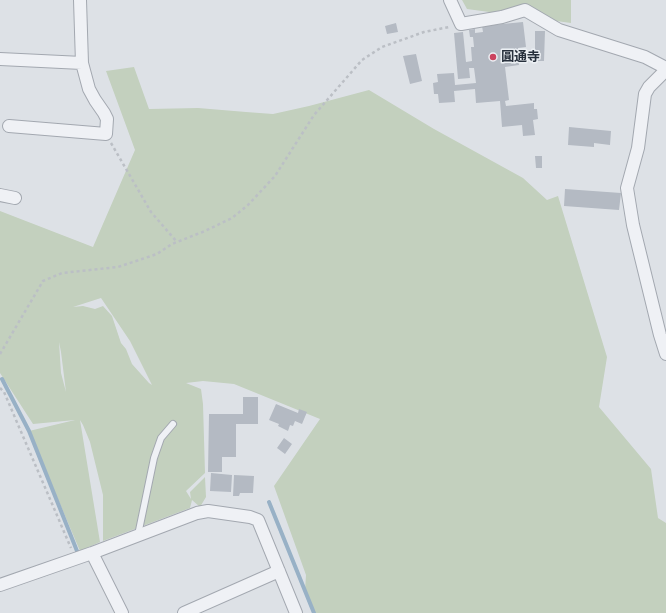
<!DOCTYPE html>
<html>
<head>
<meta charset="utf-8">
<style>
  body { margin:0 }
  canvas { display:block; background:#dde1e6 }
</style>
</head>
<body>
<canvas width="666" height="613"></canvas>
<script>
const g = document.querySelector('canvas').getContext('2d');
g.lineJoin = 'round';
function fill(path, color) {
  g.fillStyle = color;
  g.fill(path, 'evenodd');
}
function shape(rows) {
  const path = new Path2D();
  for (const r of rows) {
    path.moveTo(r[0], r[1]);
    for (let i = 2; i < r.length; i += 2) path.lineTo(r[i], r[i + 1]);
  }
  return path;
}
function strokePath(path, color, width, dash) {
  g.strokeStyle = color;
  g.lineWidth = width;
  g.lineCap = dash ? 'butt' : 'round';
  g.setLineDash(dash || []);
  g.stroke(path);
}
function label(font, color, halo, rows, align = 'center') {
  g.font = font + ' Karla,"Noto Sans JP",sans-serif';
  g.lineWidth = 3;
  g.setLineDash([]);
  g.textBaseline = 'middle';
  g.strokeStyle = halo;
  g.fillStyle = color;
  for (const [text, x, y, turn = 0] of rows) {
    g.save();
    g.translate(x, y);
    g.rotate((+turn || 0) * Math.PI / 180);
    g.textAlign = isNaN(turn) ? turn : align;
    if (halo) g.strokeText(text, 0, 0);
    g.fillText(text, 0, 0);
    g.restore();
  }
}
fill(shape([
  [462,0,571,0,571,23,467,9],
  [134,67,149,109,198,108,246,112,273,114,309,106,369,90,434,129,523,178,547,200,558,196,607,357,599,407,651,469,658,518,666,523,666,613,314,613,305,591,306,575,274,486,320,419,234,384,203,381,186,383,201,389,203,404,205,473,186,491,191,499,190,492,205,477,206,497,200,507,192,500,190,508,103,541,103,495,90,442,83,425,80,420,100,542,80,551,29,431,75,420,33,424,0,373,0,211,93,247,135,150,106,71],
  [101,298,130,341,152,385,149,383,132,364,126,349,121,343,112,316,103,306,95,309,83,306,73,307],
  [59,342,61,352,66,392,61,373]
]), '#c3d0be');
strokePath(shape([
  [2,379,29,431,79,556],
  [269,502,314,613]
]), '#98b1c6', 4);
fill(shape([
  [523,22,526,47,518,48,519,65,505,67,509,100,505,101,506,106,534,103,534,109,537,109,538,119,533,120,535,135,523,136,522,125,502,127,500,101,476,103,475,89,454,91,455,102,439,103,438,94,434,94,433,83,438,82,437,74,454,73,455,85,476,83,474,68,469,68,470,78,458,79,454,33,463,32,466,62,472,61,471,47,474,47,473,37,470,37,469,30,475,29,475,33,483,32,482,26],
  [396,23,398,32,387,34,385,26],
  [535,31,545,31,544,61,535,61],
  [416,54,422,81,410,84,403,56],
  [569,127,611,131,610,145,594,143,594,147,568,145],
  [535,156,542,156,542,168,536,168],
  [565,189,621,193,619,210,564,206],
  [243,397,258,397,258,424,236,424,236,457,222,457,222,472,208,472,209,414,243,414],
  [276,404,298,413,299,409,307,412,302,424,295,421,293,426,290,425,288,431,278,426,279,424,269,420],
  [284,438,292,444,285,454,277,448],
  [211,473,232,475,231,492,210,491],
  [234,475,254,476,253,493,240,493,239,496,233,496]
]), '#b4bac3');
const lane = shape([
  [138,535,154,458,161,438,173,424]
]);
const street = shape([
  [450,0,461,24,502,17,525,10,559,30,645,57,666,68],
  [0,59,82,63],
  [666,70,649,87,645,94,638,148,627,188,633,225,660,335,666,354],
  [9,126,106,134,107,119,104,113,95,100,89,89,82,63,80,0],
  [0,195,15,198],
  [92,553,122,613],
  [0,585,92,553,197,513,208,511,250,517,258,520,296,613],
  [184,613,279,571]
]);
strokePath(lane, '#a3a8b0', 8);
strokePath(street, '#a3a8b0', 14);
strokePath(shape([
  [111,143,151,212,177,242],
  [0,354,43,281,62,273,118,267,157,254,172,244,205,231,232,218,248,205,275,176,314,115,362,60,382,47,424,32,449,27],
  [0,388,4,392,71,548]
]), '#bbbfc5', 2.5, [3, 3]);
strokePath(lane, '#eff1f5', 6);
strokePath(street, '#eff1f5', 12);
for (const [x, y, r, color] of [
  [493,57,4,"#cb425e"]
]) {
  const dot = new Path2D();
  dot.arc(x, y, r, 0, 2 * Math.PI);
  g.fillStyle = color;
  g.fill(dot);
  strokePath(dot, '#ecf0f4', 1.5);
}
label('bold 13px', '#27303c', '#ecf0f4', [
  ["圓通寺",501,57]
], 'left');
</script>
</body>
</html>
